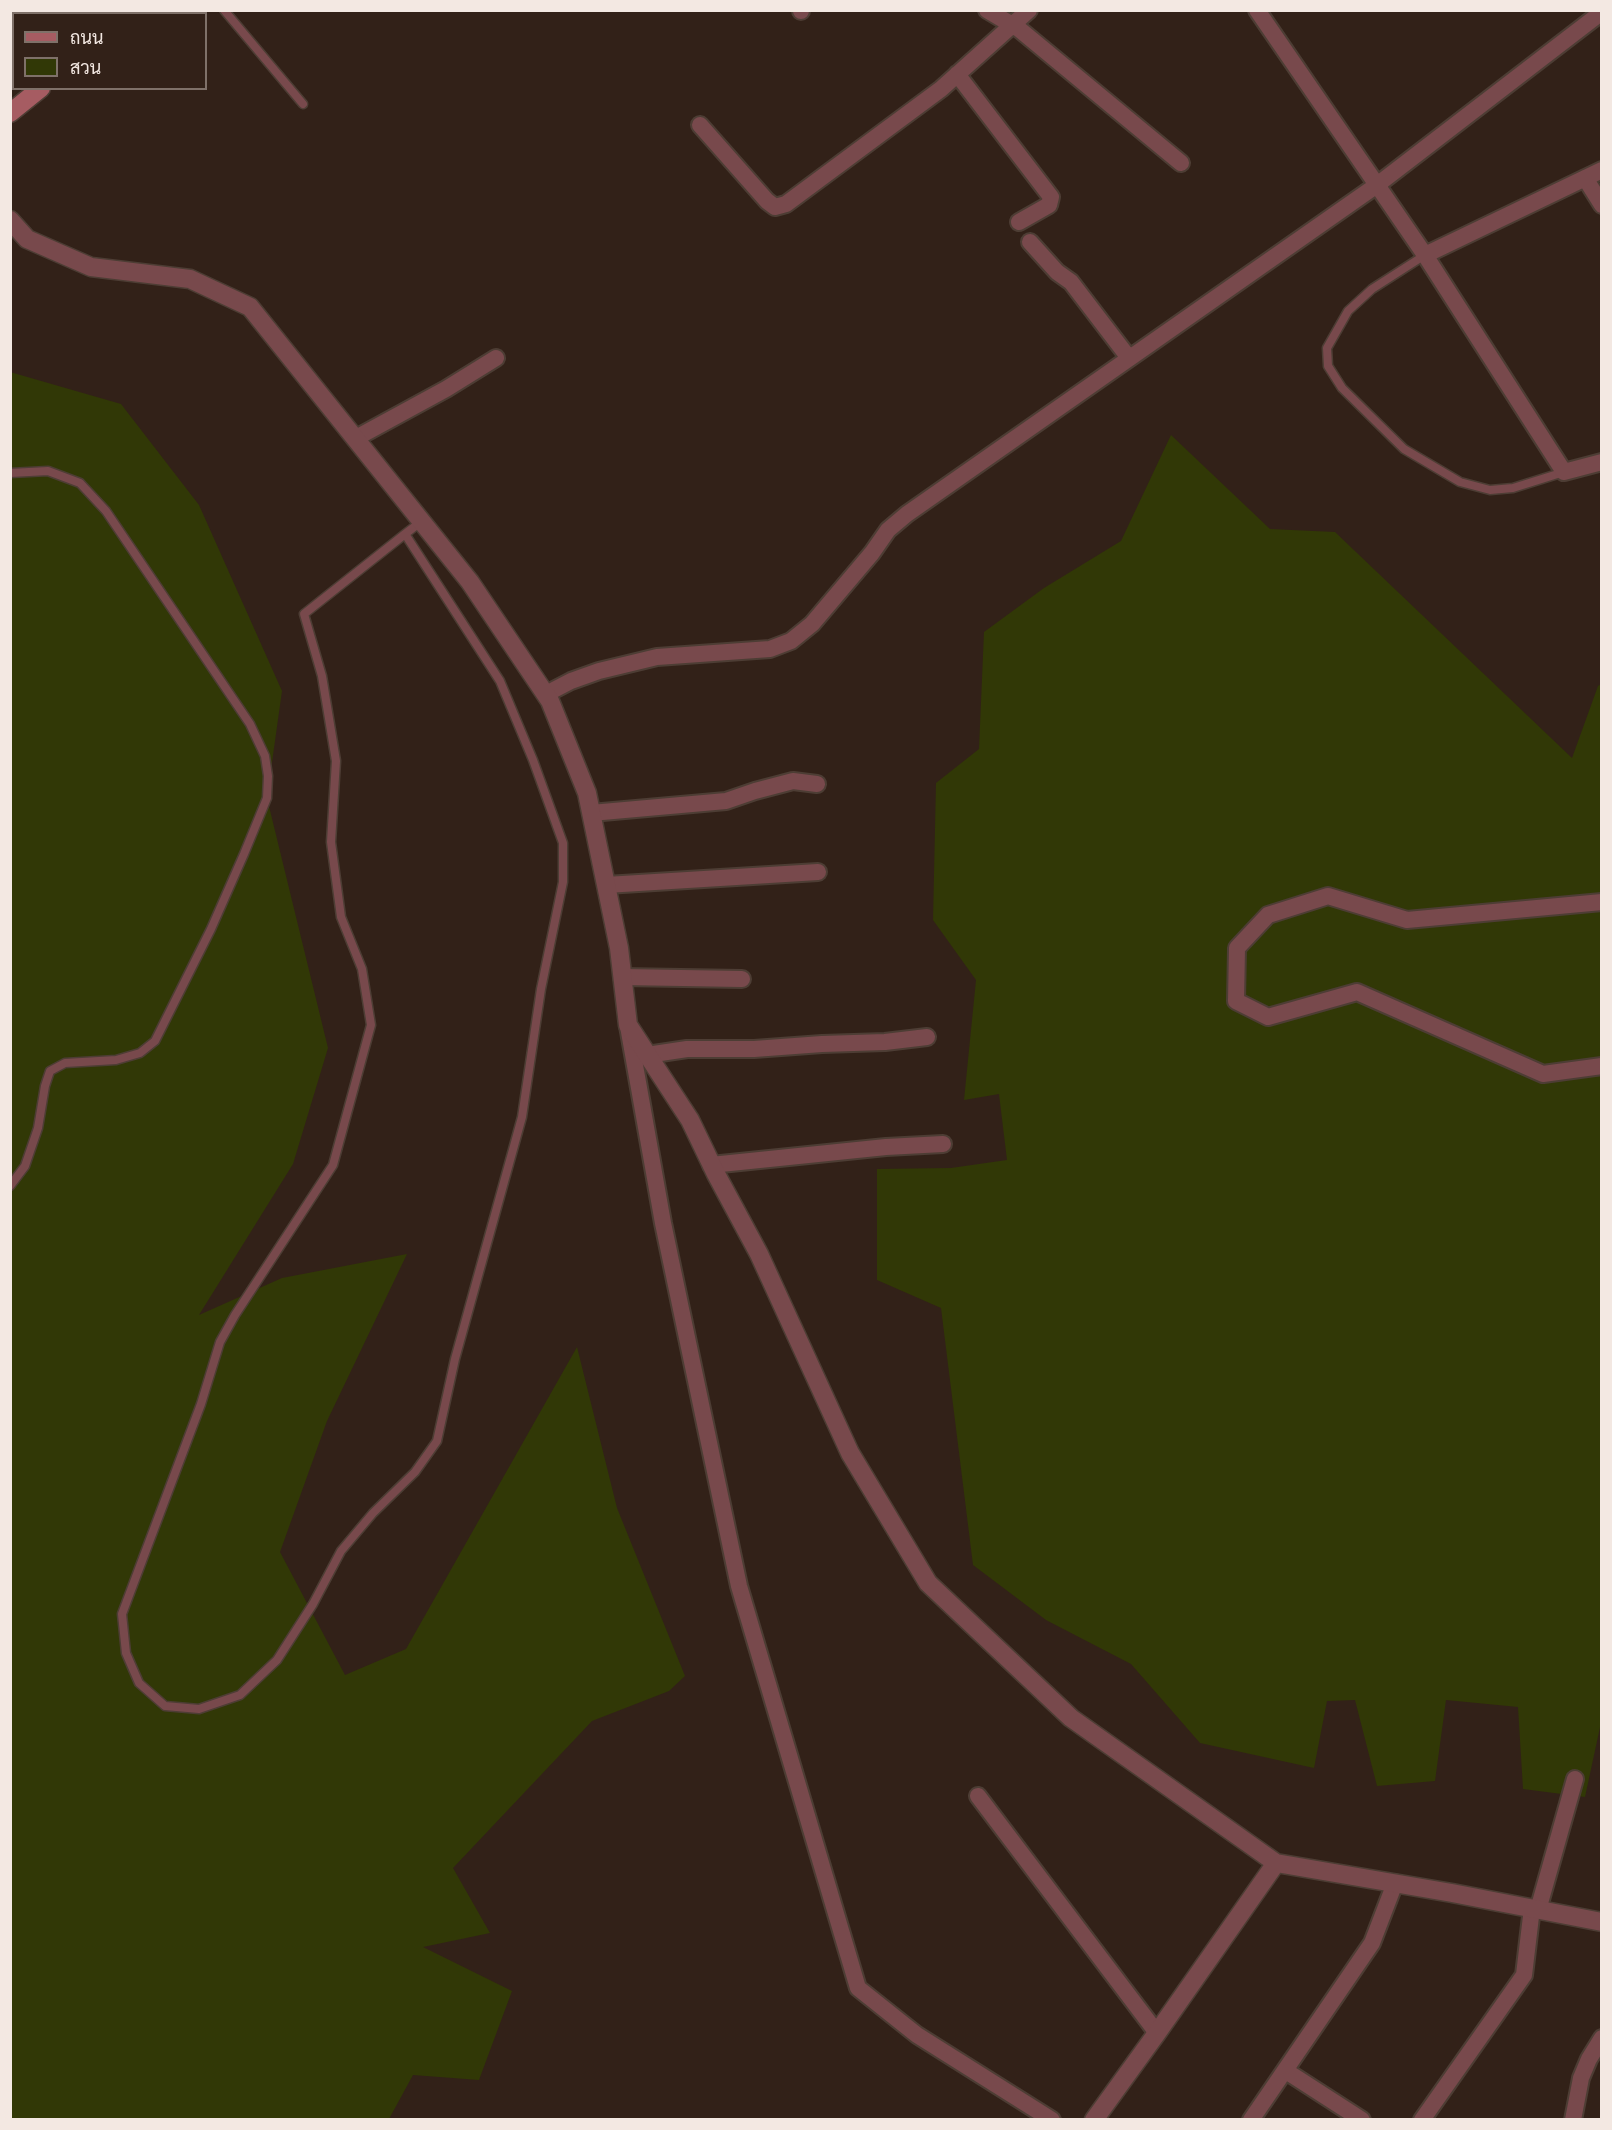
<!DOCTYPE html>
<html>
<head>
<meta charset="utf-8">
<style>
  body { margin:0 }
  #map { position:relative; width:1612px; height:2130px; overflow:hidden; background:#322118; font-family:Signika,Sarabun,sans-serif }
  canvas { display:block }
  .frame { position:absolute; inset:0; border:12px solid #f3e8e2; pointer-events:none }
  .legend { position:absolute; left:12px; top:12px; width:195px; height:78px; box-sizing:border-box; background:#322118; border:2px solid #7f7169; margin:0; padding:8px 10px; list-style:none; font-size:18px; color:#f3e8e2 }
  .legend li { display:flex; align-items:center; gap:12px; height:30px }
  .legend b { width:30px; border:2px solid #7f7169 }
</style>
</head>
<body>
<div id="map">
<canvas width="1612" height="2130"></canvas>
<div class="frame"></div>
<ul class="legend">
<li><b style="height:8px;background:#a65c62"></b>ถนน</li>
<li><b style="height:16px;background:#313806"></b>สวน</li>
</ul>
</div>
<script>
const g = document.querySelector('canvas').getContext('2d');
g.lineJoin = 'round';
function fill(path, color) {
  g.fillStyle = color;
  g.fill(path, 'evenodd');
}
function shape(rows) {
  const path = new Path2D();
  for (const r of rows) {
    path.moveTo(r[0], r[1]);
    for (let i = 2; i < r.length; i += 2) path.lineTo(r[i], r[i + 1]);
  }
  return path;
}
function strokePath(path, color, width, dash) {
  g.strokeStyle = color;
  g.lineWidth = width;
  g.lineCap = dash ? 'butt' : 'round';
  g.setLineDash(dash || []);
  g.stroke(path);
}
fill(shape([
  [10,372,121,404,199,505,282,691,267,798,328,1048,293,1164,199,1315,282,1278,407,1254,327,1421,280,1552,345,1675,406,1649,577,1347,617,1508,685,1676,669,1691,592,1721,453,1868,490,1933,423,1947,512,1991,479,2080,413,2075,389,2119,11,2119],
  [1171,435,1270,529,1335,532,1572,758,1598,686,1601,684,1602,1718,1585,1797,1523,1789,1518,1707,1446,1700,1435,1781,1377,1786,1355,1700,1327,1701,1314,1768,1200,1743,1131,1664,1046,1620,973,1565,941,1308,877,1280,877,1169,951,1168,1007,1160,999,1094,964,1100,976,980,933,920,936,783,979,749,984,632,1044,588,1121,541]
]), '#313806');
const service = shape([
  [224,10,303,104],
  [1425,255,1372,289,1348,311,1327,348,1328,366,1342,388,1404,449,1460,482,1490,490,1513,488,1564,472],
  [10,473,48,471,80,483,106,511,250,724,265,756,268,776,267,798,244,854,211,929,155,1041,140,1053,116,1060,65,1063,50,1071,45,1086,38,1128,25,1166,10,1186],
  [405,534,500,681,533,760,563,843,563,882,541,989,522,1117,455,1359,437,1441,415,1472,373,1513,341,1551,313,1604,277,1660,240,1695,199,1709,165,1706,139,1683,126,1653,122,1614,201,1404,220,1342,235,1315,333,1165,371,1025,362,969,341,917,331,842,336,761,322,676,304,614,405,534,422,521]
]);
const minor = shape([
  [987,10,1019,29,1181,163],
  [1257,10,1425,255,1564,472,1602,462],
  [801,11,801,10],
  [957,74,1051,197,1049,205,1019,222],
  [700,125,767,201,775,207,786,204,941,89,1029,10],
  [1585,178,1602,205],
  [1030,242,1057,272,1071,282,1129,358],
  [1425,255,1602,170],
  [356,438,446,389,496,358],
  [546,694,571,681,599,671,657,657,770,649,791,641,812,624,872,553,888,530,907,514,1377,185,1602,12],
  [591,813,726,801,755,791,793,781,817,784],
  [606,885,818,872],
  [1602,902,1407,920,1328,896,1268,915,1237,948,1236,1001,1268,1017,1357,992,1543,1074,1602,1066],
  [622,977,742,979],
  [628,1026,663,1223,739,1586,858,1988,917,2035,1052,2120],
  [647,1055,687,1049,754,1049,822,1044,885,1042,927,1037],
  [711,1165,886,1147,943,1144],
  [978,1796,1157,2033],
  [1538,1910,1575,1779],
  [1286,2071,1362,2120],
  [1251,2120,1372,1943,1395,1883],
  [1422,2120,1524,1975,1532,1908],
  [1573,2120,1581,2078,1589,2059,1602,2038]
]);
const tertiary = shape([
  [10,220,27,239,91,267,190,279,250,307,470,582,550,701,587,793,619,948,628,1025,690,1120,716,1174,759,1254,850,1453,928,1583,1071,1718,1276,1863,1452,1893,1602,1922],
  [1094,2120,1157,2033,1276,1863]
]);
const secondary = shape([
  [136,14,139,10],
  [10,113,41,88]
]);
strokePath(service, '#4d3d34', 11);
strokePath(minor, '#4d3d34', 20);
strokePath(tertiary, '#4d3d34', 21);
strokePath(secondary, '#4d3d34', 21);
strokePath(service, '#78494c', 8);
strokePath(minor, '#78494c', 16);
strokePath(tertiary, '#78494c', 18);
strokePath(secondary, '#a65c62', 18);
</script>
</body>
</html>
